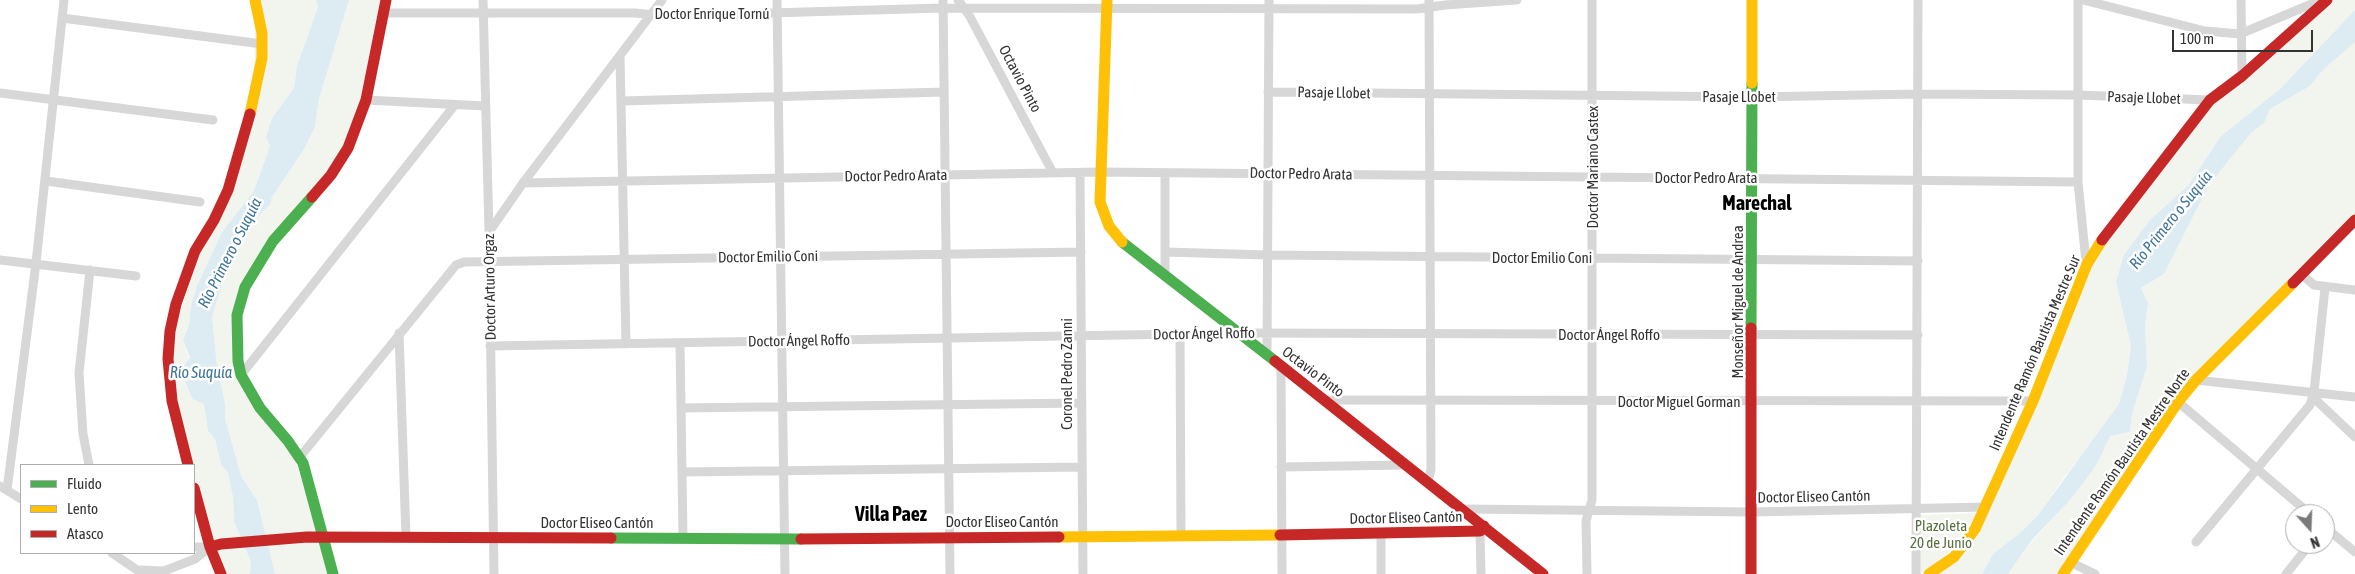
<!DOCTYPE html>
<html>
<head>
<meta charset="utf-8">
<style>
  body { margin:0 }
  #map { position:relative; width:2355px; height:574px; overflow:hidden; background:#fff; font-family:"Asap Condensed",sans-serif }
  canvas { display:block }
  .legend { position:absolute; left:20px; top:464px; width:175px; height:90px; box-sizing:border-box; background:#fff; border:1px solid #adadad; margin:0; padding:6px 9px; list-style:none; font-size:15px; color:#333 }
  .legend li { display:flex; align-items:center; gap:10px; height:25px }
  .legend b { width:25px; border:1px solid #adadad }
  .north { position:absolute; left:2285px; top:504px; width:50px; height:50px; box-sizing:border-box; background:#fff; border:1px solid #adadad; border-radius:50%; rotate:160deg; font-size:14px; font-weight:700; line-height:20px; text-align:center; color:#333 }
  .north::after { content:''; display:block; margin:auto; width:18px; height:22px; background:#7a7a7a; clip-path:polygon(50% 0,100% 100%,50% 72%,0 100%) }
  .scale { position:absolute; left:2172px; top:30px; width:141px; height:22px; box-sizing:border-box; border:2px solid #333; border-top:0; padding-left:6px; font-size:15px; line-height:18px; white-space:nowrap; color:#333; -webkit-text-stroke:4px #fff; paint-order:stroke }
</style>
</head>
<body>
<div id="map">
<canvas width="2355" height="574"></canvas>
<ul class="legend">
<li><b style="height:6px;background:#4caf50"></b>Fluido</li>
<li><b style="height:6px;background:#ffc107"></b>Lento</li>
<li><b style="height:6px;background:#c62828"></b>Atasco</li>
</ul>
<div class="north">N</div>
<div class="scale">100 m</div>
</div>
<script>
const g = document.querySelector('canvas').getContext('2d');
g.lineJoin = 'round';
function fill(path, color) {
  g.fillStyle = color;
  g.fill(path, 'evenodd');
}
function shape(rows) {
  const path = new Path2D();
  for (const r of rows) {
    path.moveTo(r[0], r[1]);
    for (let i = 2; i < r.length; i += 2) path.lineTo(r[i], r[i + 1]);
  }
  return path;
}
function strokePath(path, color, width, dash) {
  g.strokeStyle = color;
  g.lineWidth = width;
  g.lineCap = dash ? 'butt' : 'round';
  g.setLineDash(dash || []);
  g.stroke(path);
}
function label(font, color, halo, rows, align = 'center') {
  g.font = font + ' "Asap Condensed",sans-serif';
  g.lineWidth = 5;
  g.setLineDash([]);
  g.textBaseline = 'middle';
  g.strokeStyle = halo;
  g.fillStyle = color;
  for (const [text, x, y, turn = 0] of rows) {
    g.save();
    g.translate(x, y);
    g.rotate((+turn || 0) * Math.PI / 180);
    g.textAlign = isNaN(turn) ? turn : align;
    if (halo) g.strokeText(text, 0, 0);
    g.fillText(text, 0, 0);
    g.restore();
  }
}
fill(shape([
  [255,0,316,0,318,7,297,66,294,88,272,118,266,137,270,146,254,191,222,232,191,306,189,325,183,340,204,404,208,431,215,439,221,464,228,473,233,498,234,521,251,562,250,574,221,574,194,488,194,465,177,426,168,346,254,100],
  [349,0,386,0,348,148,245,287,238,361,288,441,333,574,275,574,257,500,241,476,225,418,225,403,217,366,212,317,226,272,243,240,260,214,270,205,272,197,303,151,315,127,319,99],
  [2327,0,2355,0,2355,10,2280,89,2220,137,2188,186,2172,202,2116,282,2131,346,2127,375,2119,404,2099,434,2066,475,2038,515,2021,532,1993,554,1982,574,1929,574,1961,550,2087,264,2210,100],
  [2355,42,2355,220,2208,367,2063,574,2008,574,2032,541,2070,500,2085,481,2097,464,2110,436,2130,432,2132,414,2147,366,2145,326,2148,303,2141,288,2164,274,2209,185,2251,133,2264,123,2270,109,2310,86,2323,70],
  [1979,513,1942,561,1920,574,1921,515]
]), '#f1f5ed');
fill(shape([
  [316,0,349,0,319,99,315,127,303,151,272,197,270,205,260,214,243,240,226,272,212,317,217,366,225,403,225,418,241,476,257,500,275,574,250,574,251,562,234,521,233,498,228,473,221,464,215,439,208,431,204,404,193,399,180,371,190,358,183,340,189,325,191,306,197,286,222,232,254,191,270,146,266,137,272,118,294,88,297,66,318,7],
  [2355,10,2355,42,2323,70,2310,86,2270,109,2264,123,2251,133,2209,185,2164,274,2141,288,2148,303,2145,326,2147,366,2132,414,2130,432,2110,436,2097,464,2085,481,2070,500,2032,540,2008,574,1982,574,1993,554,2021,532,2038,515,2119,404,2127,375,2131,346,2116,282,2124,255,2150,220,2188,186,2220,137,2280,89]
]), '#ddebf3');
strokePath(shape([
  [483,0,489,232,494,574],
  [777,0,785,574],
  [943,0,950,574],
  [958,0,969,15,1053,173],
  [2078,0,2078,182,2086,262],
  [2083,0,2205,31,2240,34,2321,0],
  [2241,0,2242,76],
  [386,13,635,13,665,16,943,8,1417,9,1445,5,1517,0],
  [62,18,262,44],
  [620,57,626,344],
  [1268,92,1754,97,1917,94,2078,95,2210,100],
  [0,93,213,120],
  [366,100,485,106],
  [622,101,944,92],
  [1080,173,1083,574],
  [1165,173,1165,277],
  [46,181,200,202],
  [523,183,1100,172,2078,182],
  [489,232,523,183,662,0],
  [1165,252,1267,255,1918,261],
  [0,260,136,276],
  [2301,274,2314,285,2355,290],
  [399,333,406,537],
  [1180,335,1181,535],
  [680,343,683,538],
  [490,346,1237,333,1918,335],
  [1267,355,1269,0],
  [1281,366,1282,574],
  [241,375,454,106],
  [2196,380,2355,397],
  [2314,392,2318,402,2355,437],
  [1326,400,2033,401],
  [2178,402,2310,514],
  [681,408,1082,403],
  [299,458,456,265,464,262,1081,252],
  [89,465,83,434,79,373,90,270],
  [1281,467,1407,465],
  [682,472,1082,467],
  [1428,482,1431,469,1429,0],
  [0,486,21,499],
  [7,490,36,263,64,0],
  [1463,509,1752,512,1986,507],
  [2325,527,2355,552],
  [1480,531,1481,574],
  [2196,542,2310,405,2314,392,2325,288],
  [194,547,210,547],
  [112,553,143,574],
  [2072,563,2095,574],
  [140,570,164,571,195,559,210,547],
  [1381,574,1381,534],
  [1587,574,1586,521,1592,500,1592,0],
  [1916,574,1918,0],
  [2286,574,2310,544]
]), '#d7d7d7', 9);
strokePath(shape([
  [312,197,273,241,245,287,237,315,238,361,241,375,260,408,288,441,303,463,333,574],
  [1122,242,1275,361],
  [1751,328,1752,83],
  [611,538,801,539]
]), '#4caf50', 11);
strokePath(shape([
  [1107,0,1100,202,1109,226,1122,242],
  [1752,83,1752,0],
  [250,114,262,58,262,33,255,0],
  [1059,537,1280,535],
  [1929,574,1954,557,1975,529,2033,401,2087,264,2102,240],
  [2063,574,2178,402,2196,380,2293,283]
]), '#ffc107', 11);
strokePath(shape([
  [312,197,331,175,348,148,366,100,386,0],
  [2102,240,2210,100,2242,76,2327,0],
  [2293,283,2355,220],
  [1275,361,1543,574],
  [188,465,172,401,168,359,170,331,176,304,195,251,214,220,228,190,250,114],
  [194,488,210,547,221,574],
  [1280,535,1480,531,1484,526],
  [801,539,1059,537],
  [210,547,221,544,307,537,611,538],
  [1751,574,1751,328]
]), '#c62828', 11);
label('15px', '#333', '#fff', [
  ["Doctor Enrique Tornú",712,14],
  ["Octavio Pinto",1020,79,62],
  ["Pasaje Llobet",1334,93,1],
  ["Pasaje Llobet",1739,97],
  ["Pasaje Llobet",2144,98,2],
  ["Doctor Mariano Castex",1593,167,-90],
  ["Doctor Pedro Arata",1301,174,1],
  ["Doctor Pedro Arata",896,176,-1],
  ["Doctor Pedro Arata",1706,178],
  ["Doctor Emilio Coni",768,257,-1],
  ["Doctor Emilio Coni",1542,258],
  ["Doctor Arturo Orgaz",490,287,-91],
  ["Monseñor Miguel de Andrea",1738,302,-90],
  ["Doctor Ángel Roffo",1204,334,-1],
  ["Doctor Ángel Roffo",1609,335],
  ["Doctor Ángel Roffo",799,341,-1],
  ["Intendente Ramón Bautista Mestre Sur",2035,353,-67],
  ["Octavio Pinto",1313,372,37],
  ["Coronel Pedro Zanni",1067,374,-90],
  ["Doctor Miguel Gorman",1679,402],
  ["Intendente Ramón Bautista Mestre Norte",2122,462,-55],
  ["Doctor Eliseo Cantón",1814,497,-1],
  ["Doctor Eliseo Cantón",1406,518,-1],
  ["Doctor Eliseo Cantón",1002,522],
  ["Doctor Eliseo Cantón",597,523]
]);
label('15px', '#56703f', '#fff', [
  ["Plazoleta",1941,526],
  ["20 de Junio",1941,543]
]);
label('italic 16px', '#3f7597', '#fff', [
  ["Río Primero o Suquía",2171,220,-51],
  ["Río Primero o Suquía",230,253,-63],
  ["Río Suquía",201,373]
]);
label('bold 20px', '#000', '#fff', [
  ["Marechal",1757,204],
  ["Villa Paez",891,515]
]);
</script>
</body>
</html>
